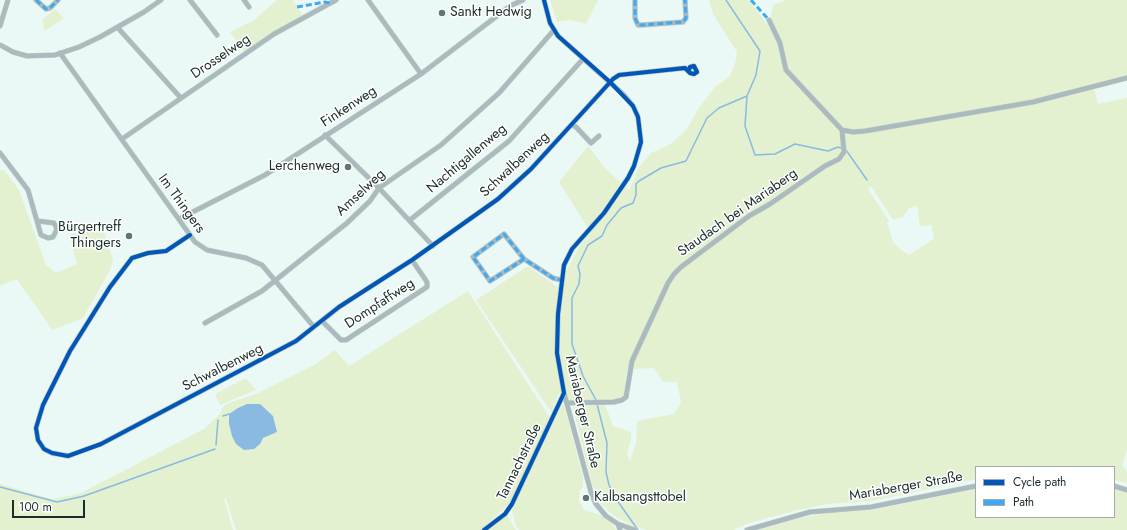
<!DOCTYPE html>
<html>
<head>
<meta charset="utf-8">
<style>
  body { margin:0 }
  #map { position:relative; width:1127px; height:530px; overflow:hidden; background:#eaf9f6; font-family:Jost,sans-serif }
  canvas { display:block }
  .legend { position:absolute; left:975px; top:466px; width:140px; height:52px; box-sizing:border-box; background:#fff; border:1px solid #a4aba9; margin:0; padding:5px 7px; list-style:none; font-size:12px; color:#1b2c29 }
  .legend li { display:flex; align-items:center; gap:8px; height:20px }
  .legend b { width:20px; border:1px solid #a4aba9 }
  .scale { position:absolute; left:12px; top:500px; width:73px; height:18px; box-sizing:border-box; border:2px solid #1b2c29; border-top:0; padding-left:5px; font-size:12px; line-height:14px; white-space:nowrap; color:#1b2c29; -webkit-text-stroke:3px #fff; paint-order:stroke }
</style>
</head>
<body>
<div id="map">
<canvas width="1127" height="530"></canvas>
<ul class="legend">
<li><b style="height:5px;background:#0057b8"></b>Cycle path</li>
<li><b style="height:5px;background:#3fa9f5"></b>Path</li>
</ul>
<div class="scale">100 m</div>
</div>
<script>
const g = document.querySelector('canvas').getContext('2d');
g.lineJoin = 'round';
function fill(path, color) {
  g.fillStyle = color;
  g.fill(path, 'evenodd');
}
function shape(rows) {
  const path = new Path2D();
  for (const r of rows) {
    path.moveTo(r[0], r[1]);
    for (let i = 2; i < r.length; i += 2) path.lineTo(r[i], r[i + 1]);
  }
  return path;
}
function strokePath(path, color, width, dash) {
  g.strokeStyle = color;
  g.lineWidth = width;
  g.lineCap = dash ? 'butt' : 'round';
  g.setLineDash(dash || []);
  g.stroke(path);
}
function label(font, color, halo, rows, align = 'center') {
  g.font = font + ' Jost,sans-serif';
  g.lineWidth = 3;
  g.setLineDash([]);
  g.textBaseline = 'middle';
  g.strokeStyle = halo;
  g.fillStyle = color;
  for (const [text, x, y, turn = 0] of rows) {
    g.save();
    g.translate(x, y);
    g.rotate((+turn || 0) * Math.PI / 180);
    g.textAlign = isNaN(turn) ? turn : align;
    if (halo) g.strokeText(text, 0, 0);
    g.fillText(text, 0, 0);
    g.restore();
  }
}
fill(shape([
  [277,0,293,0,303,16,245,53,230,32,254,20],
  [550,0,598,0,586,24,570,20,557,22],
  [709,0,749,0,769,27,773,5,786,0,1127,0,1127,77,1032,100,864,129,846,129,840,125,791,76,783,59,782,61,789,78,818,106,838,129,850,134,1033,104,1094,88,1098,104,1127,98,1127,450,1122,465,1127,472,1127,483,1114,480,1114,467,976,467,976,479,870,501,827,504,794,511,749,523,734,530,647,530,632,526,613,515,601,504,592,484,573,407,605,405,613,426,631,432,631,439,627,454,630,461,636,442,637,421,674,414,681,402,677,382,663,382,654,368,634,369,634,361,670,284,676,275,682,269,753,216,771,206,826,167,840,159,835,159,824,164,787,191,748,214,679,265,666,283,631,360,626,374,624,395,614,401,568,402,559,393,551,412,476,300,528,266,557,287,581,244,591,233,559,182,588,146,606,169,629,190,638,169,651,153,671,144,686,130,699,108,715,87,730,76,735,64,737,52,713,14],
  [871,186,893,220,903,217,909,208,917,206,920,226,931,225,934,239,909,255,901,250,893,242,887,222,889,221,868,189],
  [55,9,64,18,45,31,42,20],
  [0,170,4,170,19,190,46,265,56,273,77,264,69,235,102,226,113,260,111,268,83,318,52,330,17,279,0,286],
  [468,291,550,418,510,503,480,530,236,530,226,499,224,499,233,530,0,530,0,484,52,499,79,494,204,429,222,412,221,409,226,404,258,393,314,365,335,350,349,366],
  [246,378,256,390,220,405,215,394],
  [562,405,564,405,583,476,583,486,580,491,579,500,584,510,601,515,611,523,616,530,519,530,516,526,512,511],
  [1114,488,1127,493,1127,530,758,530,796,519,828,513,872,510,976,489,976,517,1114,517],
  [507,515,516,530,488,530]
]), '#e3f1d0');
fill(shape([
  [247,404,260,404,273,416,277,432,263,438,260,444,254,449,244,450,236,444,232,436,229,424,229,414,238,408]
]), '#8abae1');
strokePath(shape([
  [747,96,745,126,755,155,775,154,795,144,828,151,838,147,846,150,867,180],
  [596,400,583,376,572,344,572,298,579,284,580,274,578,266,588,245,602,236,607,225,621,208,633,203,636,195,636,184,639,181,661,168,686,161,707,118,719,108,747,96,756,75,760,51,726,0],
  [597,404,607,443,606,472,609,485,614,496,638,530],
  [223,416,229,414],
  [216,445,218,420],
  [0,487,57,502,84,496,215,449]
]), '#8abae1', 1.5);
const street = shape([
  [36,0,46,9,50,8,58,0],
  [190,0,217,35],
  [244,0,249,7],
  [368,0,421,74],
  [544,0,550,23,558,36,624,95,633,106,638,117,641,142,634,166,628,178,604,213,572,249,564,265,558,314,557,353,564,393,592,496,596,504,606,516,618,524,635,530],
  [635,0,635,18,638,25,642,25,683,22,686,18,685,0],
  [769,20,780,43,786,70,842,130],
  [0,26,8,0],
  [118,28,180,97],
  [0,45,13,52,27,56,55,55,79,47,100,37,144,12,161,0],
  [60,53,195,242,207,250,246,258,262,265,314,327],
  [572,125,576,127,591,143,599,136],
  [842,130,853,132,865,131,1033,102,1127,78],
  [325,135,379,188,433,246],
  [122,139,274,34,336,0],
  [0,153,28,190,41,235,48,238,53,237,57,229,54,223,38,221],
  [179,219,265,175,421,74,510,6,523,0],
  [410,220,509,141,583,59],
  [190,235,166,251,148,253,132,258,110,287,70,351,43,405,36,428,38,440,44,449,52,453,68,456,101,444,296,341,339,307,412,260,498,199,531,169,613,79,619,75,685,68,690,73,694,74,697,72,694,66,690,67,689,70],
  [524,259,504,234,473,257,490,281,524,259,553,278,561,280],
  [322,321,341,340,346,340,427,287,427,282,412,260],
  [205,323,262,291,347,223,370,201,379,188,441,145,499,93,554,30],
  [567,403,614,402,622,400,626,397,632,361,668,283,674,274,681,267,749,216,770,204,825,166,839,159,844,152,842,130],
  [1114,486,1127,490],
  [618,524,620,530],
  [484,530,505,514,512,504,564,393],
  [747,530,810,512,871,507,976,486]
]);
strokePath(street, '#c6d2d0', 5.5);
strokePath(street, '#abbabc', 4.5);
strokePath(shape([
  [36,0,46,9,50,8,58,0],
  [635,0,635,18,638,25,642,25,683,22,686,18,685,0],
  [751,0,769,20],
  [297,7,325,2,330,3],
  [524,259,504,234,473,257,490,281,524,259,553,278,561,280]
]), '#3fa9f5', 3, [6, 3]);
strokePath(shape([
  [190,235,166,251,148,253,132,258,110,287,70,351,43,405,36,428,38,440,44,449,52,453,68,456,101,444,296,341,339,307,412,260,498,199,531,169,613,79,619,75,685,68,690,73,694,74,697,72,694,66,690,67,689,70],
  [484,530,505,514,512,504,564,393,557,353,558,314,564,265,572,249,604,213,628,178,634,166,641,142,638,117,633,106,610,82,558,36,550,23,544,0]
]), '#0057b8', 4);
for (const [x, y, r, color] of [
  [442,13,4,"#637471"],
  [348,167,4,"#637471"],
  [129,236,4,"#637471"],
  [586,498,4,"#637471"]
]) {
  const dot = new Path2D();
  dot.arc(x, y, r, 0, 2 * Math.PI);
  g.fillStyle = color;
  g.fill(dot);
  strokePath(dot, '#fff', 1.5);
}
label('14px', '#1b2c29', '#fff', [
  ["Sankt Hedwig",450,13],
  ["Lerchenweg",340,167,"right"],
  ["Bürgertreff",121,228,"right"],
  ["Thingers",121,244,"right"],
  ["Kalbsangsttobel",594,498]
], 'left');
label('14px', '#1b2c29', '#fff', [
  ["Drosselweg",221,57,-34],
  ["Finkenweg",349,107,-33],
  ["Nachtigallenweg",467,159,-40],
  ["Schwalbenweg",515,165,-43],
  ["Amselweg",361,193,-43],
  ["Im Thingers",181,204,54],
  ["Staudach bei Mariaberg",738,213,-35],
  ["Dompfaffweg",380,304,-33],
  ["Schwalbenweg",223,368,-27],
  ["Mariaberger Straße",582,412,77],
  ["Tannachstraße",520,462,-64],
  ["Mariaberger Straße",906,487,-10]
]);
</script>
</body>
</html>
